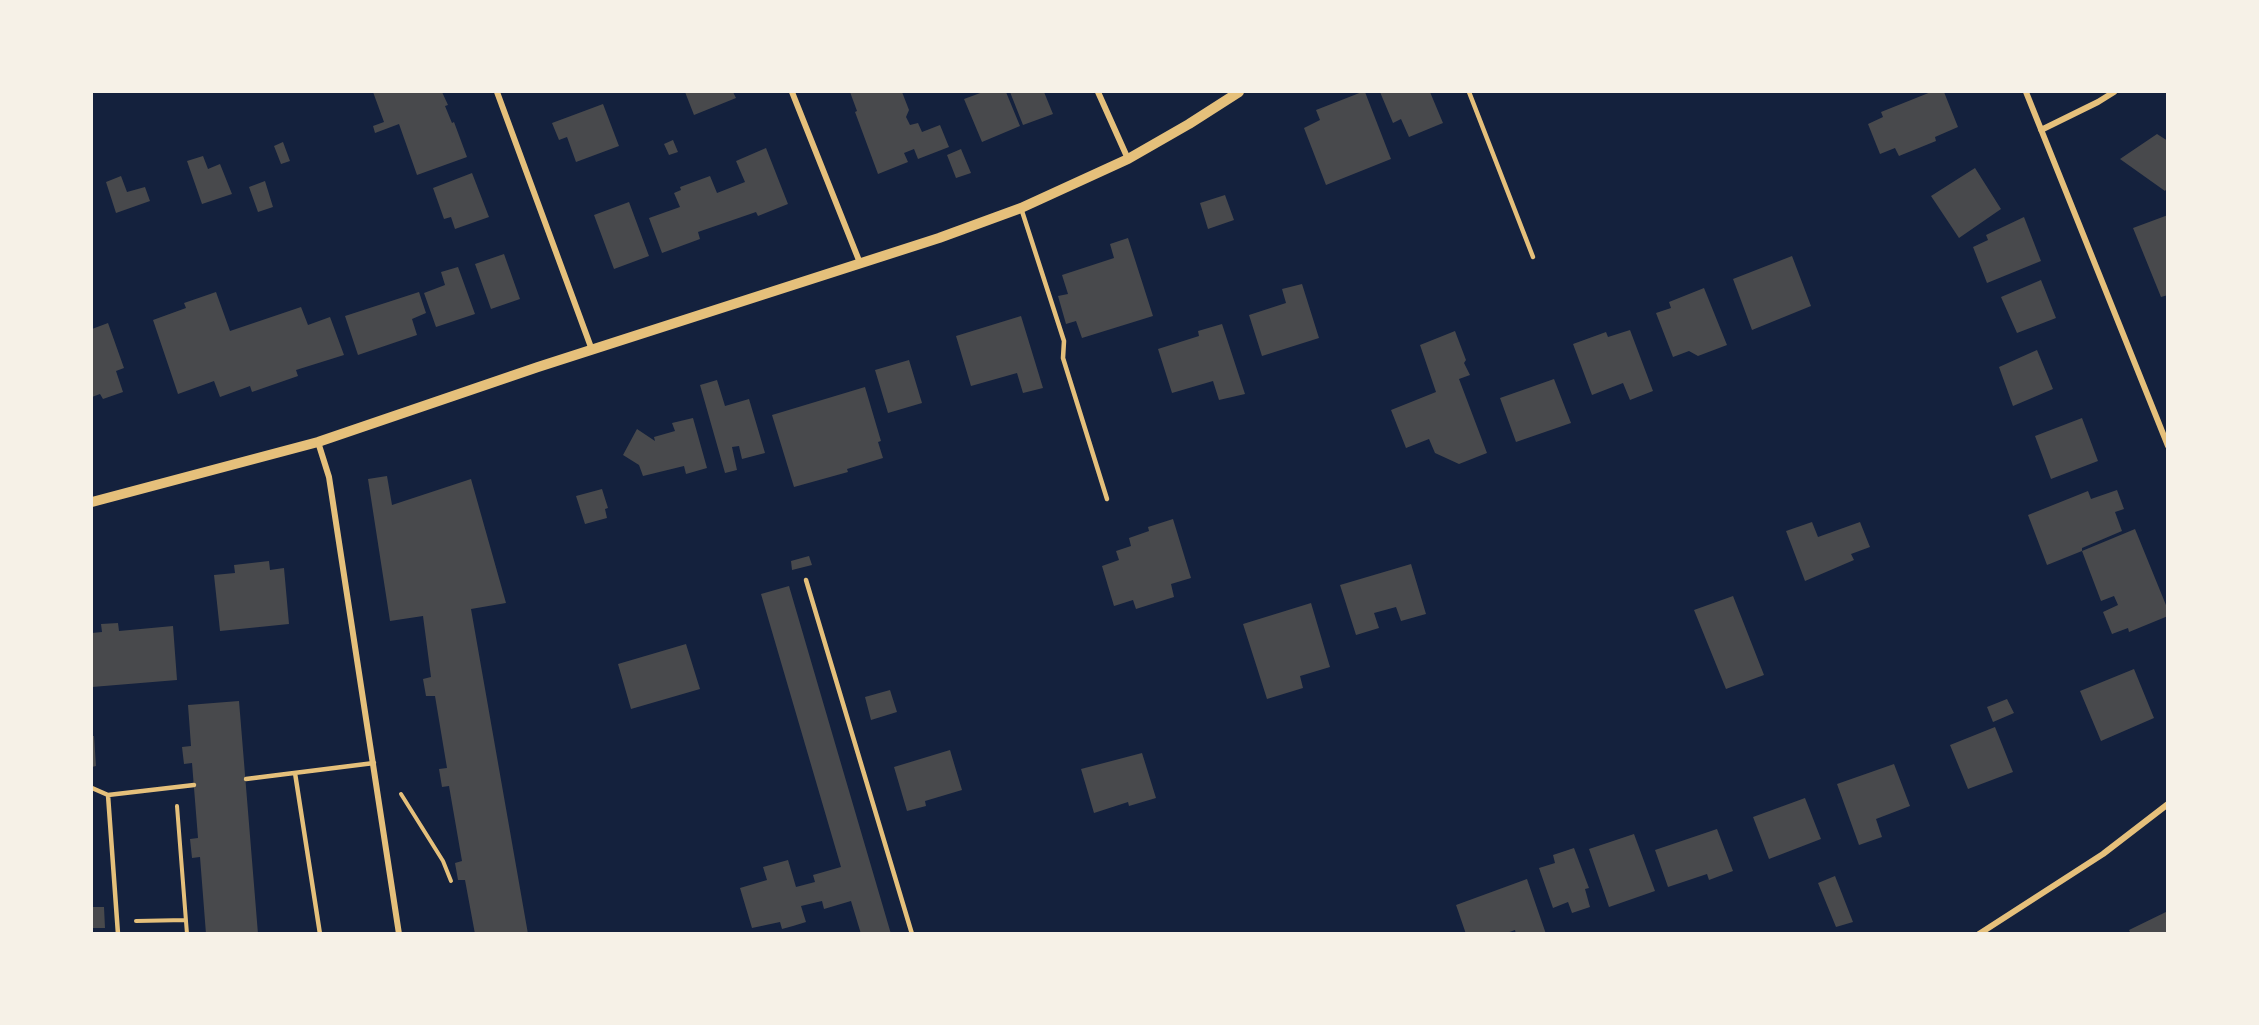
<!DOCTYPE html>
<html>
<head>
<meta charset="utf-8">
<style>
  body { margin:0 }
  #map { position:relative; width:2259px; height:1025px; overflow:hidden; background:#14213d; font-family:Barlow,sans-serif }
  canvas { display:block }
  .frame { position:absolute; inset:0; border:93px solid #f6f1e7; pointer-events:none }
</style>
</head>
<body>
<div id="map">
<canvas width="2259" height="1025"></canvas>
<div class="frame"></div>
</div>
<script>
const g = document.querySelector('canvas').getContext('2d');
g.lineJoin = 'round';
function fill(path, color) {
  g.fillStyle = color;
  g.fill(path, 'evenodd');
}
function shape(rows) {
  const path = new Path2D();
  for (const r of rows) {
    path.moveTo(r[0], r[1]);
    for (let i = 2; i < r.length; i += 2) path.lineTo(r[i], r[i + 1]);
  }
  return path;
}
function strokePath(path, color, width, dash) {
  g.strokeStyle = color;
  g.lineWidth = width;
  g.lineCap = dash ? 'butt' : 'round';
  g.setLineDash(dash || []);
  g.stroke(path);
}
fill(shape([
  [373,92,442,92,448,105,445,106,452,123,454,122,467,157,417,175,399,124,375,133,373,126,384,122],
  [685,92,733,92,736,98,694,115],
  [850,92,902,92,909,110,906,117,910,125,918,123,922,132,940,125,949,147,918,159,914,149,904,153,908,162,878,174,855,112,857,111],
  [983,92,1006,92,1020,126,982,142,964,99],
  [1010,92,1044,92,1053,114,1023,125],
  [1362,92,1365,92,1391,159,1326,185,1304,128,1320,120,1316,110],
  [1380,92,1430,92,1443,123,1409,137,1401,119,1393,123],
  [1931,92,1944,92,1958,127,1935,137,1936,141,1899,156,1895,148,1880,154,1868,124,1883,117,1881,112],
  [603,104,619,146,576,162,567,137,559,140,552,123],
  [2157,134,2168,141,2168,187,2165,191,2120,159],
  [673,140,678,152,669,155,664,144],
  [283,142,290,161,281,164,274,146],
  [766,148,788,204,758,216,756,212,698,232,700,239,662,253,649,218,680,207,674,193,681,190,680,187,710,176,717,193,745,182,736,161],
  [961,149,971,173,956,178,947,155],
  [203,156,208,169,220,164,232,194,202,204,187,161],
  [1975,168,2001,209,1959,238,1931,196],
  [472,173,489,217,455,229,451,217,444,219,433,188],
  [121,176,127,192,145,187,150,201,116,213,106,182],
  [265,181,273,207,258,212,249,187],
  [1225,195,1234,220,1208,229,1200,203],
  [629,202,649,256,614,269,594,215],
  [2168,215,2168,295,2161,297,2133,228],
  [2024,217,2041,261,1987,283,1973,247,1988,240,1986,235],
  [1128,238,1153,316,1082,338,1076,321,1066,324,1058,296,1068,294,1062,275,1114,258,1110,244],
  [504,254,520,299,491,309,475,264],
  [1792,256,1811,306,1752,330,1733,279],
  [458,267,475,314,436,327,424,293,445,285,441,272],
  [2041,280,2056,318,2017,333,2001,297],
  [1302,284,1319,338,1262,356,1249,315,1286,303,1282,289],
  [1704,288,1727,345,1698,356,1689,351,1673,357,1656,313,1671,308,1669,302],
  [216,292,230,331,301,307,308,325,330,317,344,355,296,370,298,376,252,392,250,386,220,397,214,381,178,394,153,320,186,308,184,303],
  [419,292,426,313,412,319,417,335,358,355,345,316],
  [1021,316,1043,388,1023,393,1017,373,971,386,956,336],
  [108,323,124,368,116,371,123,392,103,399,100,394,92,397,92,329],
  [1222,324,1245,394,1219,400,1213,381,1172,393,1158,349,1199,336,1198,331],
  [1630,330,1653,391,1630,400,1623,383,1592,395,1573,344,1606,332,1608,337],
  [1455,331,1466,360,1464,363,1470,375,1459,379,1487,453,1459,464,1435,453,1429,439,1406,448,1391,410,1436,392,1420,345],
  [2037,350,2053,389,2013,406,1999,367],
  [909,360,922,403,888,413,875,370],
  [1554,379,1571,423,1516,442,1500,398],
  [717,380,725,406,749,399,765,453,742,459,739,446,732,447,737,470,725,473,700,385],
  [865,387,881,441,878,442,883,458,847,469,848,472,794,487,772,415],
  [693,418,707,468,686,474,684,466,643,476,639,465,623,455,637,429,655,441,654,437,675,431,672,423],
  [2082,418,2098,461,2051,479,2035,436],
  [387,476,392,505,471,479,506,603,471,609,528,934,475,934,465,880,458,880,455,863,462,861,449,786,442,787,439,769,447,768,435,696,426,696,423,679,431,677,423,616,390,621,368,479],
  [602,489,608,508,605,509,607,518,585,524,576,496],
  [2117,490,2124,509,2115,512,2122,531,2082,548,2082,551,2047,565,2028,515,2088,491,2091,499],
  [1173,519,1191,578,1171,584,1174,597,1136,609,1133,600,1114,606,1102,566,1119,560,1116,551,1131,546,1129,538,1149,531,1148,527],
  [1812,522,1818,537,1860,522,1870,547,1851,554,1854,560,1805,581,1786,531],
  [2135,529,2168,610,2168,616,2129,632,2128,628,2112,634,2103,612,2118,605,2114,596,2101,601,2082,551],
  [809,556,812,565,792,570,791,561],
  [269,561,270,570,284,568,289,624,220,631,214,575,235,573,234,565],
  [1411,564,1426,614,1401,621,1396,607,1374,613,1379,628,1356,635,1340,585],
  [789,586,837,750,891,934,861,934,851,901,824,909,822,901,801,906,806,922,793,926,782,929,780,922,752,928,740,888,767,880,763,867,788,860,796,887,815,882,813,875,841,867,761,594],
  [1733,596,1764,675,1726,689,1694,610],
  [1311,603,1330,667,1300,676,1303,688,1267,699,1243,624],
  [118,623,119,631,173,626,177,680,92,687,92,633,102,632,101,624],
  [686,644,700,689,631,709,618,664],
  [2134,669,2154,718,2101,741,2080,691],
  [890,690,897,712,871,720,865,697],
  [2007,699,2014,713,1993,722,1987,707],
  [239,701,258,934,206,934,200,857,192,858,190,839,198,838,192,763,184,764,182,747,191,746,188,705],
  [1995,727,2013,772,1968,789,1950,745],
  [92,736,94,736,96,766,92,767],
  [950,750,962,790,925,801,926,806,907,811,894,767],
  [1142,753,1156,798,1129,806,1128,802,1094,813,1081,769],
  [1894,764,1910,806,1876,819,1882,837,1859,845,1837,784],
  [1805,798,1821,839,1769,859,1753,817],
  [1717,829,1733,871,1709,880,1707,874,1668,887,1655,850],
  [1634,834,1655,891,1609,907,1589,849],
  [1574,848,1589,888,1585,889,1590,907,1572,913,1568,902,1553,908,1539,868,1555,863,1553,855],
  [1835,876,1853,922,1836,927,1818,883],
  [1527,879,1546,934,1516,934,1515,930,1504,934,1466,934,1456,905],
  [92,907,104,907,105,928,92,928],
  [2168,911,2168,934,2131,934,2129,930]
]), '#48494c');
strokePath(shape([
  [401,794,443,861,451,881],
  [177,806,187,934],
  [136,921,186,920]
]), '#e5c07b', 4);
strokePath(shape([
  [1469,92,1533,257],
  [1021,208,1064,341,1063,358,1107,499],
  [806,580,912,934],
  [295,773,320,934],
  [246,779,374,763],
  [92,788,108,795,118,934],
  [108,795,194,785]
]), '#e5c07b', 4.5);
strokePath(shape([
  [497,92,592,350],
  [792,92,860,263],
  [1098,92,1128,159],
  [2026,92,2168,446],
  [2041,130,2098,102,2114,92],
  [318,442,329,477,399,934],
  [1979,934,2103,854,2168,804]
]), '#e5c07b', 6);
strokePath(shape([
  [92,502,318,442,538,367,939,238,1021,208,1128,159,1189,124,1239,92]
]), '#e5c07b', 10);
</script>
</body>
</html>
